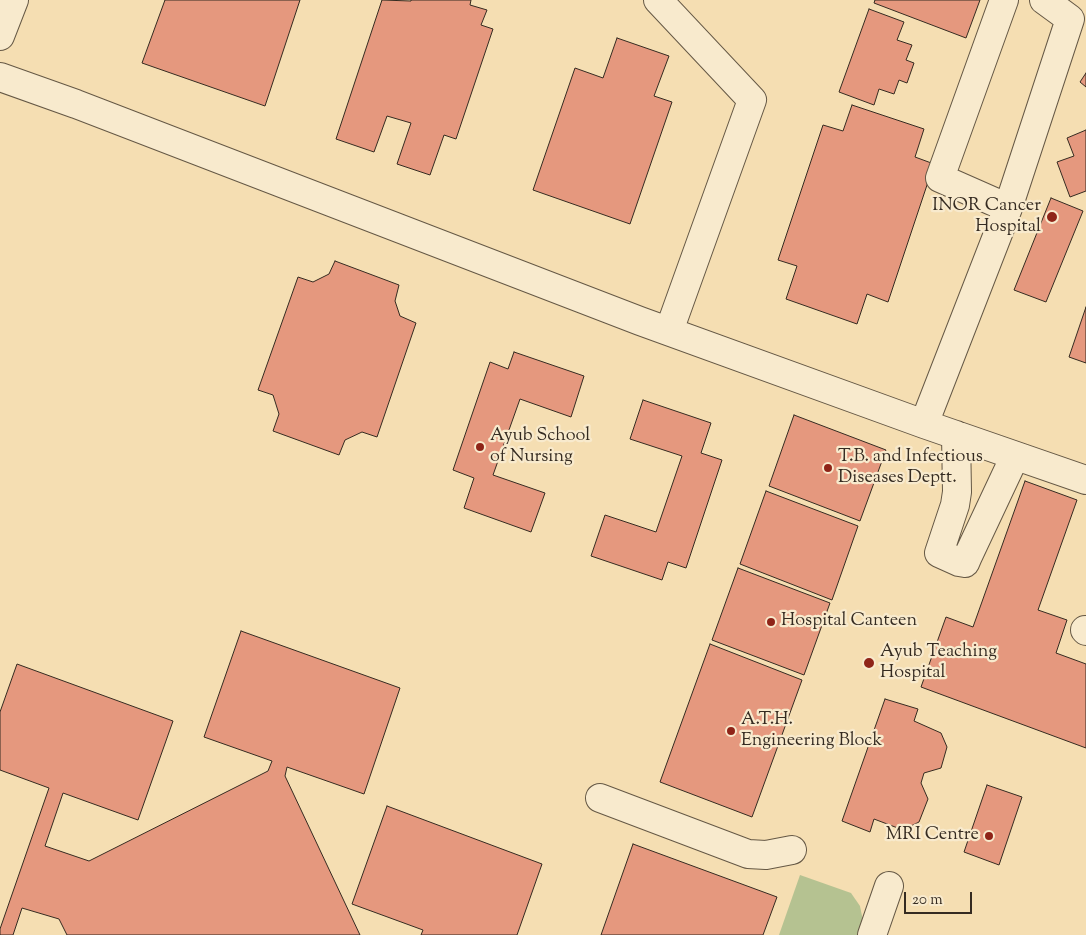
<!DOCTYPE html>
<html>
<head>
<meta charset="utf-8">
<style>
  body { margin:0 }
  #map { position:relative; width:1086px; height:935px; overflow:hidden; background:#f5deb2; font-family:"Sorts Mill Goudy",serif }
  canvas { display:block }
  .scale { position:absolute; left:904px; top:892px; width:68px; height:22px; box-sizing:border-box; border:2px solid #352b21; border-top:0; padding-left:6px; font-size:15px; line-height:18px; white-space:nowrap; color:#352b21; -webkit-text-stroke:4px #f8eacd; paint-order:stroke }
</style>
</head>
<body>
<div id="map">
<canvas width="1086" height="935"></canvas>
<div class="scale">20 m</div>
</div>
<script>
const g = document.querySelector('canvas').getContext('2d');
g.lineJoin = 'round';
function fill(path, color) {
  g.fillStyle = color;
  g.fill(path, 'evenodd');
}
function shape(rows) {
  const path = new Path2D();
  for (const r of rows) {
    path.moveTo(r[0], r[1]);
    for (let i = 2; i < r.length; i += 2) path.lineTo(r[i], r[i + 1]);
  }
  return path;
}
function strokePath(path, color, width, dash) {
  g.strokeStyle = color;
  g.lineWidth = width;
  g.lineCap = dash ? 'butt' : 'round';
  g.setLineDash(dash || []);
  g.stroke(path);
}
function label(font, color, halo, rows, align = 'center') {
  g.font = font + ' "Sorts Mill Goudy",serif';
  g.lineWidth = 4.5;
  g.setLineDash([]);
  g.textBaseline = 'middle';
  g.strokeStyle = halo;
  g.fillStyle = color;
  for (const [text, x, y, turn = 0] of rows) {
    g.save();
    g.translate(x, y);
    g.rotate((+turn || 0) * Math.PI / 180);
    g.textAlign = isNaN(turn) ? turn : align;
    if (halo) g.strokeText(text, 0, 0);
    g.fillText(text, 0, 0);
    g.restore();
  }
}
fill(shape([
  [800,875,851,893,860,906,863,921,857,935,779,935]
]), '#b5c291');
const building = shape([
  [165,0,300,0,265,106,142,63,165,0],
  [382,0,411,1,411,0,471,0,470,5,487,10,481,25,493,29,456,139,444,135,430,175,397,164,411,123,387,116,374,152,336,139,382,0],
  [875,0,980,0,966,38,874,3,875,0],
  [869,9,904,22,897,40,912,45,906,60,914,63,907,83,899,80,894,94,879,89,874,105,839,92,869,9],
  [617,38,669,56,654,96,672,102,630,224,533,190,575,68,603,78,617,38],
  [1086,73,1086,87,1080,82,1086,73],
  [852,105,924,129,915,157,934,164,888,302,867,294,857,324,786,299,797,266,778,260,823,125,843,131,852,105],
  [1086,130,1086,191,1070,197,1057,162,1074,156,1067,138,1086,130],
  [1051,198,1083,211,1046,302,1014,290,1051,198],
  [335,261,399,285,395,301,400,316,416,323,377,437,362,432,345,440,339,455,273,431,279,414,273,395,258,390,298,277,313,282,329,274,335,261],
  [1086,307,1086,363,1069,357,1086,307],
  [514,352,584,376,571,417,520,399,493,475,545,493,531,532,464,508,474,478,453,470,490,362,508,369,514,352],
  [643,400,711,423,701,453,722,460,686,568,668,562,662,580,591,556,605,515,656,532,682,456,630,439,643,400],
  [794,415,886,450,860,521,769,486,794,415],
  [1025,481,1077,500,1038,610,1067,620,1056,653,1086,664,1086,748,921,687,946,617,973,627,1025,481],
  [766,491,858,526,832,600,740,564,766,491],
  [738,568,830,603,804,675,712,640,738,568],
  [241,631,400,688,364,794,287,767,285,776,360,935,67,935,59,919,22,908,13,935,0,935,0,929,49,788,0,770,0,712,17,664,173,721,138,820,63,793,45,846,89,861,268,771,272,761,204,737,241,631],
  [710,644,802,680,752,817,660,782,710,644],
  [885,699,918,709,914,721,941,733,947,747,941,768,924,773,921,783,928,799,919,822,903,830,874,819,870,832,842,821,885,699],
  [987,785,1022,797,999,865,964,852,987,785],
  [387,806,542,864,517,935,421,935,423,930,352,904,387,806],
  [633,844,777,897,763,935,601,935,633,844]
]);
fill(building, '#e5987e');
strokePath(building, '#352b21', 1);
const minor = shape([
  [658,0,752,100,669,331],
  [0,36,14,0],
  [0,77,76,104,640,321,924,424,1086,480],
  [1008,208,1070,19,1044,0],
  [924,424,1008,208,940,178,1004,0],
  [956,435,957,492,955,505,939,553,959,562,965,563,968,556,1015,456],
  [1085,630,1086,631],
  [600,798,748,854,766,855,792,850],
  [872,935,889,886]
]);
strokePath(minor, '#655845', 30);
strokePath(minor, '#f8eacd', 28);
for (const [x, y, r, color] of [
  [1052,217,6,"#8f2418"],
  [480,447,5,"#8f2418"],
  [828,468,5,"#8f2418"],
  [771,622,5,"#8f2418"],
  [869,663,6,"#8f2418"],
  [731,731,5,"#8f2418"],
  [989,836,5,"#8f2418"]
]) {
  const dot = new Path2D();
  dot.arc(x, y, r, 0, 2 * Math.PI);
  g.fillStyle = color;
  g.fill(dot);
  strokePath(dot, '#f8eacd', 2);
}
label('18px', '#352b21', '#f8eacd', [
  ["INOR Cancer",1041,207,"right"],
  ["Hospital",1041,228,"right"],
  ["Ayub School",490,437],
  ["of Nursing",490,458],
  ["T.B. and Infectious",838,458],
  ["Diseases Deptt.",838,479],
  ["Hospital Canteen",781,622],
  ["Ayub Teaching",880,653],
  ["Hospital",880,674],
  ["A.T.H.",741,721],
  ["Engineering Block",741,742],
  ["MRI Centre",979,836,"right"]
], 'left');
</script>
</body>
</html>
